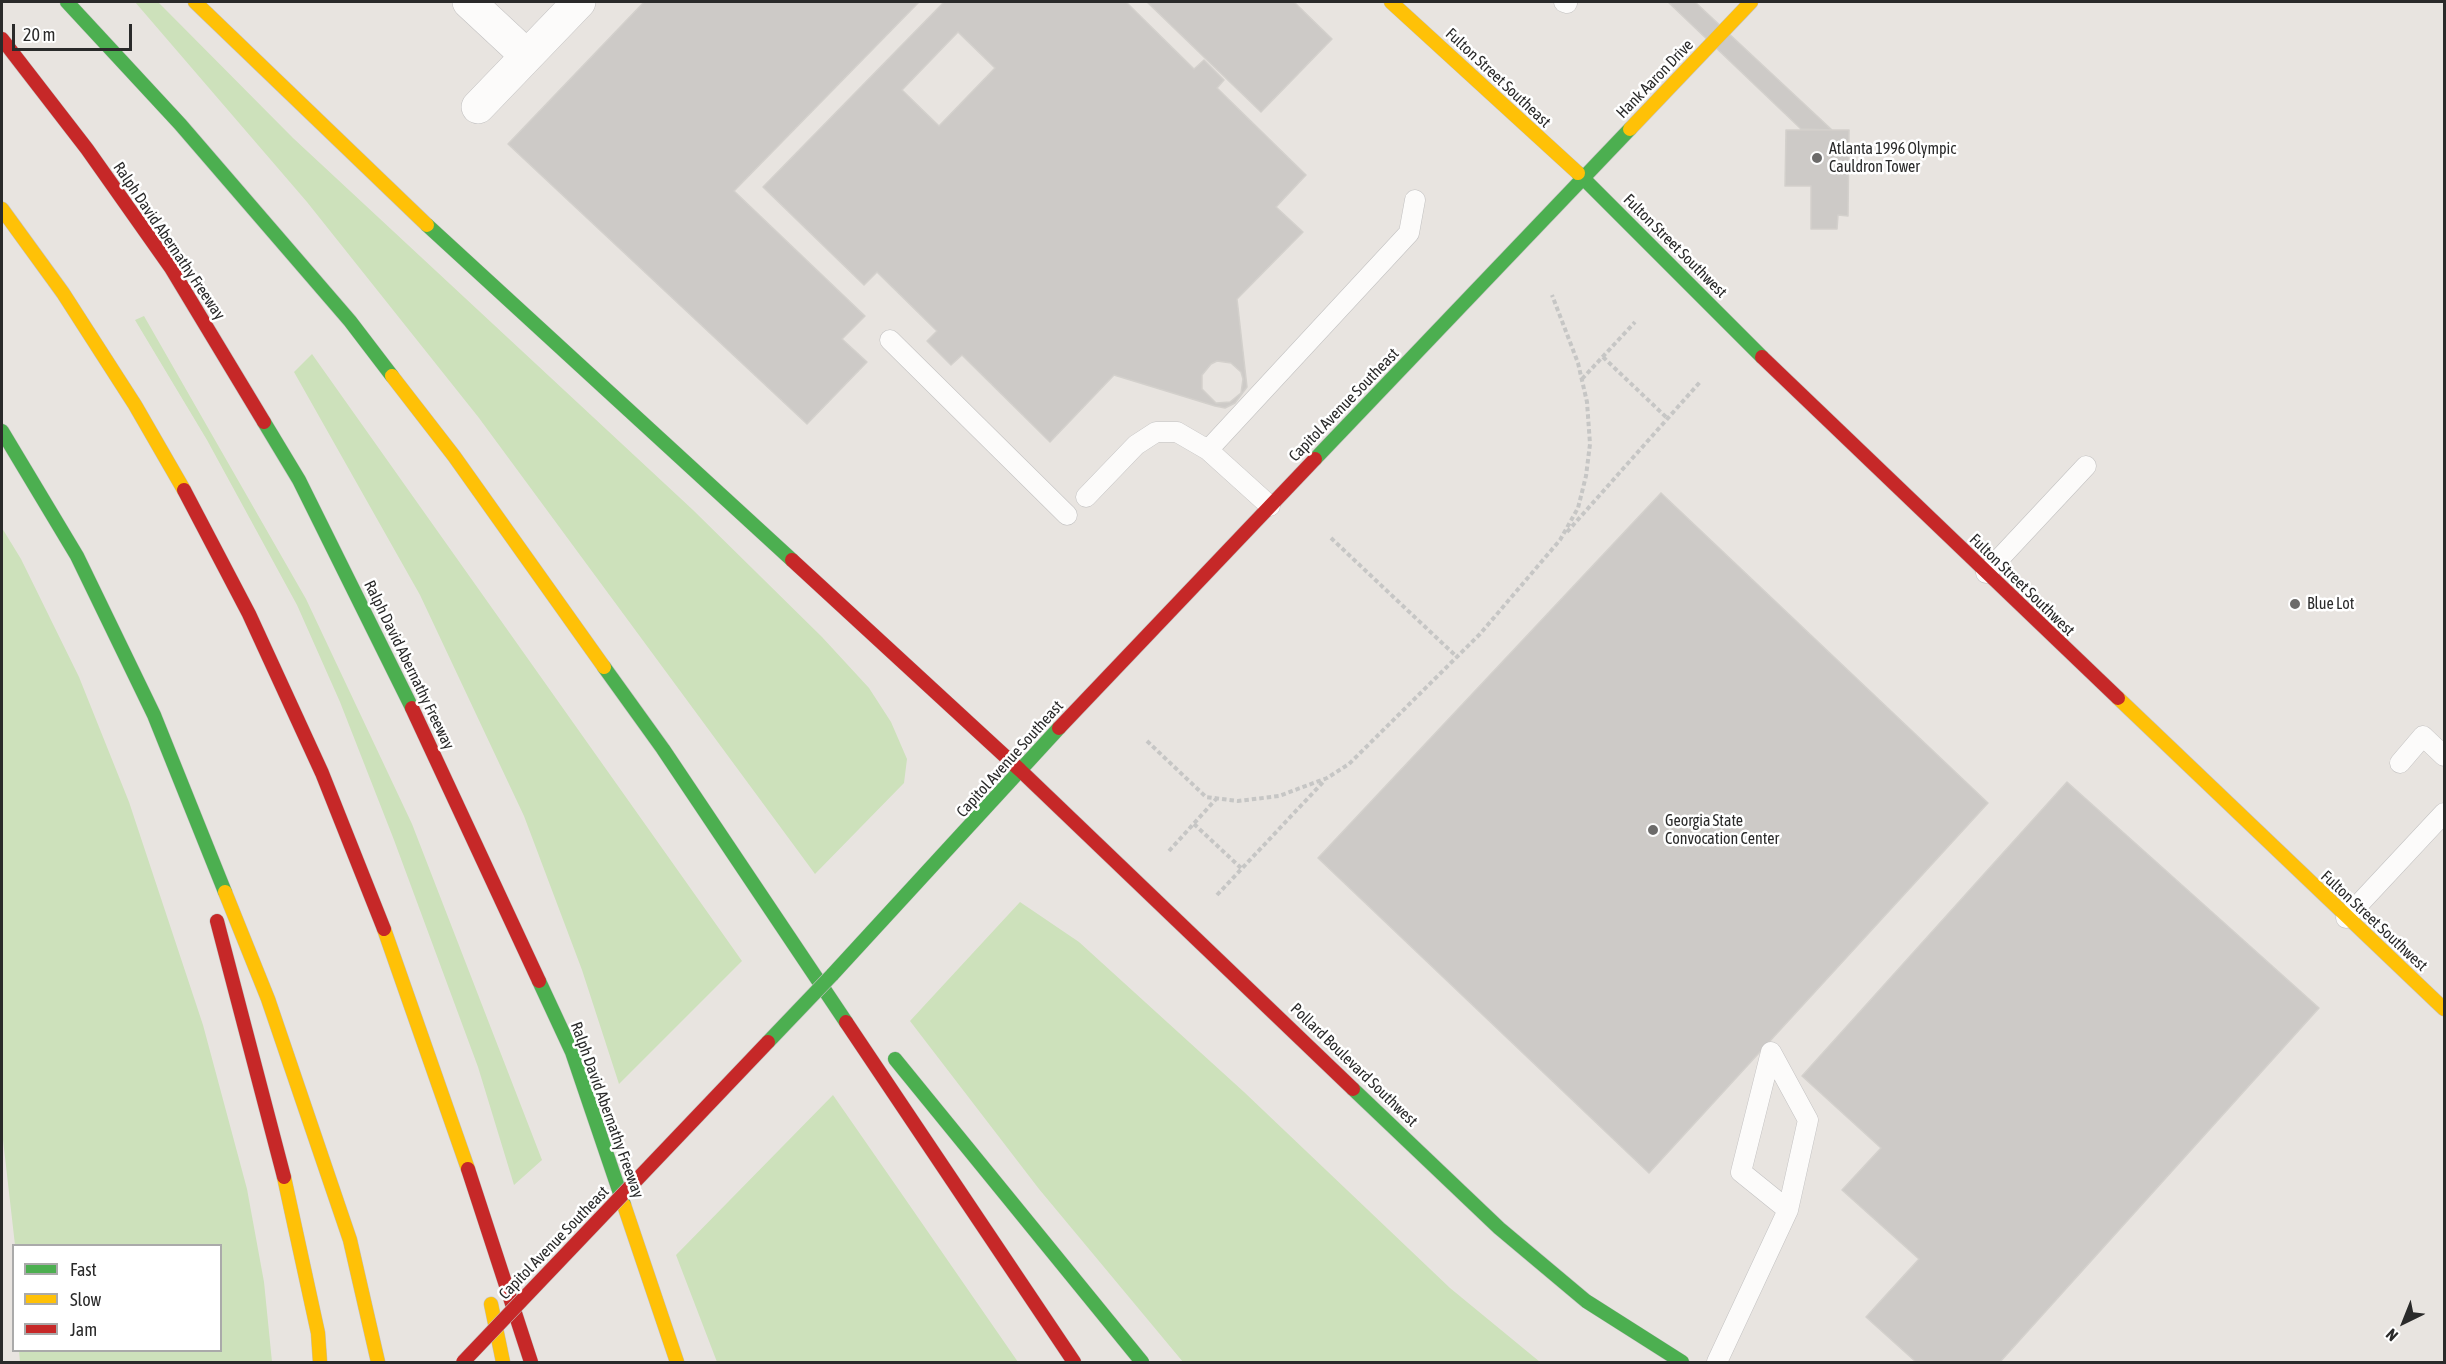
<!DOCTYPE html>
<html>
<head>
<meta charset="utf-8">
<style>
  body { margin:0 }
  #map { position:relative; width:2446px; height:1364px; overflow:hidden; background:#e8e4e0; font-family:"Asap Condensed",sans-serif }
  canvas { display:block }
  .frame { position:absolute; inset:0; border:3px solid #2a2a2a; pointer-events:none }
  .legend { position:absolute; left:12px; top:1244px; width:210px; height:108px; box-sizing:border-box; background:#fff; border:2px solid #aaa; margin:0; padding:8px 10px; list-style:none; font-size:18px; color:#2a2a2a }
  .legend li { display:flex; align-items:center; gap:12px; height:30px }
  .legend b { width:30px; border:2px solid #aaa }
  .north { position:absolute; left:2374px; top:1292px; width:60px; height:60px; -webkit-text-stroke:4px #fff; paint-order:stroke; rotate:223deg; font-size:16px; font-weight:700; line-height:24px; text-align:center; color:#2a2a2a }
  .north::after { content:''; display:block; margin:auto; width:21px; height:27px; background:#2a2a2a; clip-path:polygon(50% 0,100% 100%,50% 72%,0 100%) }
  .scale { position:absolute; left:12px; top:24px; width:120px; height:27px; box-sizing:border-box; border:3px solid #2a2a2a; border-top:0; padding-left:8px; font-size:18px; line-height:21px; white-space:nowrap; color:#2a2a2a; -webkit-text-stroke:4px #fff; paint-order:stroke }
</style>
</head>
<body>
<div id="map">
<canvas width="2446" height="1364"></canvas>
<div class="frame"></div>
<ul class="legend">
<li><b style="height:8px;background:#4caf50"></b>Fast</li>
<li><b style="height:8px;background:#ffc107"></b>Slow</li>
<li><b style="height:8px;background:#c62828"></b>Jam</li>
</ul>
<div class="north">N</div>
<div class="scale">20 m</div>
</div>
<script>
const g = document.querySelector('canvas').getContext('2d');
g.lineJoin = 'round';
function fill(path, color) {
  g.fillStyle = color;
  g.fill(path, 'evenodd');
}
function shape(rows) {
  const path = new Path2D();
  for (const r of rows) {
    path.moveTo(r[0], r[1]);
    for (let i = 2; i < r.length; i += 2) path.lineTo(r[i], r[i + 1]);
  }
  return path;
}
function strokePath(path, color, width, dash) {
  g.strokeStyle = color;
  g.lineWidth = width;
  g.lineCap = dash ? 'butt' : 'round';
  g.setLineDash(dash || []);
  g.stroke(path);
}
function label(font, color, halo, rows, align = 'center') {
  g.font = font + ' "Asap Condensed",sans-serif';
  g.lineWidth = 5;
  g.setLineDash([]);
  g.textBaseline = 'middle';
  g.strokeStyle = halo;
  g.fillStyle = color;
  for (const [text, x, y, turn = 0] of rows) {
    g.save();
    g.translate(x, y);
    g.rotate((+turn || 0) * Math.PI / 180);
    g.textAlign = isNaN(turn) ? turn : align;
    if (halo) g.strokeText(text, 0, 0);
    g.fillText(text, 0, 0);
    g.restore();
  }
}
fill(shape([
  [135,2,158,2,163,7,293,138,693,510,822,637,869,688,891,722,907,759,904,783,815,874,479,418,307,202],
  [144,316,306,599,412,824,542,1160,514,1185,478,1067,394,840,340,702,297,605,207,440,135,320],
  [312,354,742,961,619,1084,582,970,524,816,420,595,294,372],
  [2,528,21,559,79,677,129,802,203,1025,247,1189,264,1282,272,1362,20,1362,19,1351,220,1350,220,1246,15,1245,2,1131],
  [1020,902,1079,942,1244,1092,1450,1288,1540,1362,1183,1362,1039,1189,910,1021],
  [833,1095,899,1190,1018,1362,717,1362,676,1255]
]), '#cde1bb');
const building = shape([
  [644,2,919,2,734,191,865,316,842,339,867,362,807,424,508,144,644,2],
  [944,2,1126,2,1194,69,1204,60,1224,80,1217,88,1306,175,1276,207,1303,232,1237,299,1247,387,1235,403,1225,408,1215,406,1114,375,1050,442,962,355,951,365,927,341,937,331,877,272,864,285,763,187,944,2],
  [958,32,995,68,939,126,902,90,958,32],
  [1217,361,1231,363,1241,372,1243,379,1241,393,1230,402,1216,403,1202,389,1202,375,1211,364,1217,361],
  [1147,2,1294,2,1332,39,1261,112,1147,2],
  [1668,2,1695,2,1832,130,1801,129,1668,2],
  [1786,130,1849,130,1848,216,1838,215,1837,229,1811,229,1811,186,1785,186,1786,130],
  [1661,493,1988,803,1649,1173,1318,858,1661,493],
  [2067,782,2319,1008,2000,1362,1916,1362,1866,1317,1919,1259,1842,1190,1881,1148,1802,1076,2067,782]
]);
fill(building, '#cdcac7');
strokePath(building, '#d3d0cc', 1.5);
const lane = shape([
  [1564,2,1567,3],
  [890,340,1067,515],
  [1208,450,1409,233,1415,200],
  [1086,497,1136,445,1156,432,1177,432,1208,450,1270,506],
  [1986,573,2086,466],
  [2400,763,2423,736,2444,756],
  [2346,918,2444,813],
  [1717,1362,1788,1210,1808,1120,1771,1052,1741,1172,1788,1210]
]);
const street = shape([
  [469,2,527,56],
  [478,107,579,2]
]);
const fast = shape([
  [67,2,180,124,350,321,392,376],
  [1578,173,1762,357],
  [427,225,792,560],
  [264,422,299,480,412,708],
  [2,431,77,556,154,715,225,892],
  [1315,459,1630,129],
  [604,667,663,749,846,1022],
  [832,975,1059,728],
  [539,981,572,1052,624,1205],
  [895,1059,1142,1362],
  [1353,1089,1499,1228,1586,1301,1682,1362]
]);
const slow = shape([
  [195,2,427,225],
  [1391,2,1578,173],
  [1630,129,1751,2],
  [2,209,63,293,135,405,184,490],
  [392,376,454,456,604,667],
  [2118,698,2444,1009],
  [225,892,268,999,350,1240,378,1362],
  [384,929,468,1169],
  [284,1177,318,1333,320,1362],
  [624,1205,677,1362],
  [491,1304,503,1362]
]);
const jam = shape([
  [2,39,87,149,171,268,264,422],
  [1762,357,2118,698],
  [184,490,249,614,322,773,384,929],
  [792,560,1020,770],
  [412,708,539,981],
  [1059,728,1315,459],
  [1020,770,1353,1089],
  [217,921,284,1177],
  [846,1022,1074,1362],
  [468,1169,531,1362]
]);
strokePath(lane, '#c2c1c1', 21);
strokePath(street, '#c2c1c1', 34);
strokePath(fast, '#c2c1c1', 15);
strokePath(slow, '#c2c1c1', 15);
strokePath(jam, '#c2c1c1', 15);
strokePath(shape([
  [1603,357,1667,418],
  [1582,379,1635,322],
  [1567,532,1700,382],
  [1331,538,1457,657],
  [1147,741,1206,797,1238,801,1279,796,1327,778,1349,764,1480,634,1560,540,1578,508,1586,476,1590,444,1587,402,1578,363,1552,295],
  [1194,824,1241,868],
  [1169,851,1217,798],
  [1217,895,1325,780]
]), '#c6c6c5', 4, [4.5, 3]);
strokePath(lane, '#fcfbfa', 20);
strokePath(street, '#fcfbfa', 33);
strokePath(fast, '#4caf50', 14);
strokePath(slow, '#ffc107', 14);
strokePath(jam, '#c62828', 14);
const fastBridge = shape([
  [768,1042,832,975]
]);
const jamBridge = shape([
  [463,1362,768,1042]
]);
strokePath(fastBridge, '#c2c1c1', 15, []);
strokePath(jamBridge, '#c2c1c1', 15, []);
strokePath(fastBridge, '#4caf50', 14);
strokePath(jamBridge, '#c62828', 14);
for (const [x, y, r, color] of [
  [1817,158,6,"#6c6b6a"],
  [2295,604,6,"#6c6b6a"],
  [1653,830,6,"#6c6b6a"]
]) {
  const dot = new Path2D();
  dot.arc(x, y, r, 0, 2 * Math.PI);
  g.fillStyle = color;
  g.fill(dot);
  strokePath(dot, '#fff', 2);
}
label('16px', '#2a2a2a', '#fff', [
  ["Fulton Street Southeast",1498,78,43],
  ["Hank Aaron Drive",1655,79,-46],
  ["Ralph David Abernathy Freeway",169,241,56],
  ["Fulton Street Southwest",1675,246,45],
  ["Capitol Avenue Southeast",1344,405,-46],
  ["Fulton Street Southwest",2022,585,44],
  ["Ralph David Abernathy Freeway",409,665,64],
  ["Capitol Avenue Southeast",1010,759,-48],
  ["Fulton Street Southwest",2374,921,43],
  ["Pollard Boulevard Southwest",1354,1065,44],
  ["Ralph David Abernathy Freeway",607,1110,70],
  ["Capitol Avenue Southeast",554,1243,-46]
]);
label('16px', '#2a2a2a', '#fff', [
  ["Atlanta 1996 Olympic",1829,149],
  ["Cauldron Tower",1829,167],
  ["Blue Lot",2307,604],
  ["Georgia State",1665,821],
  ["Convocation Center",1665,839]
], 'left');
</script>
</body>
</html>
